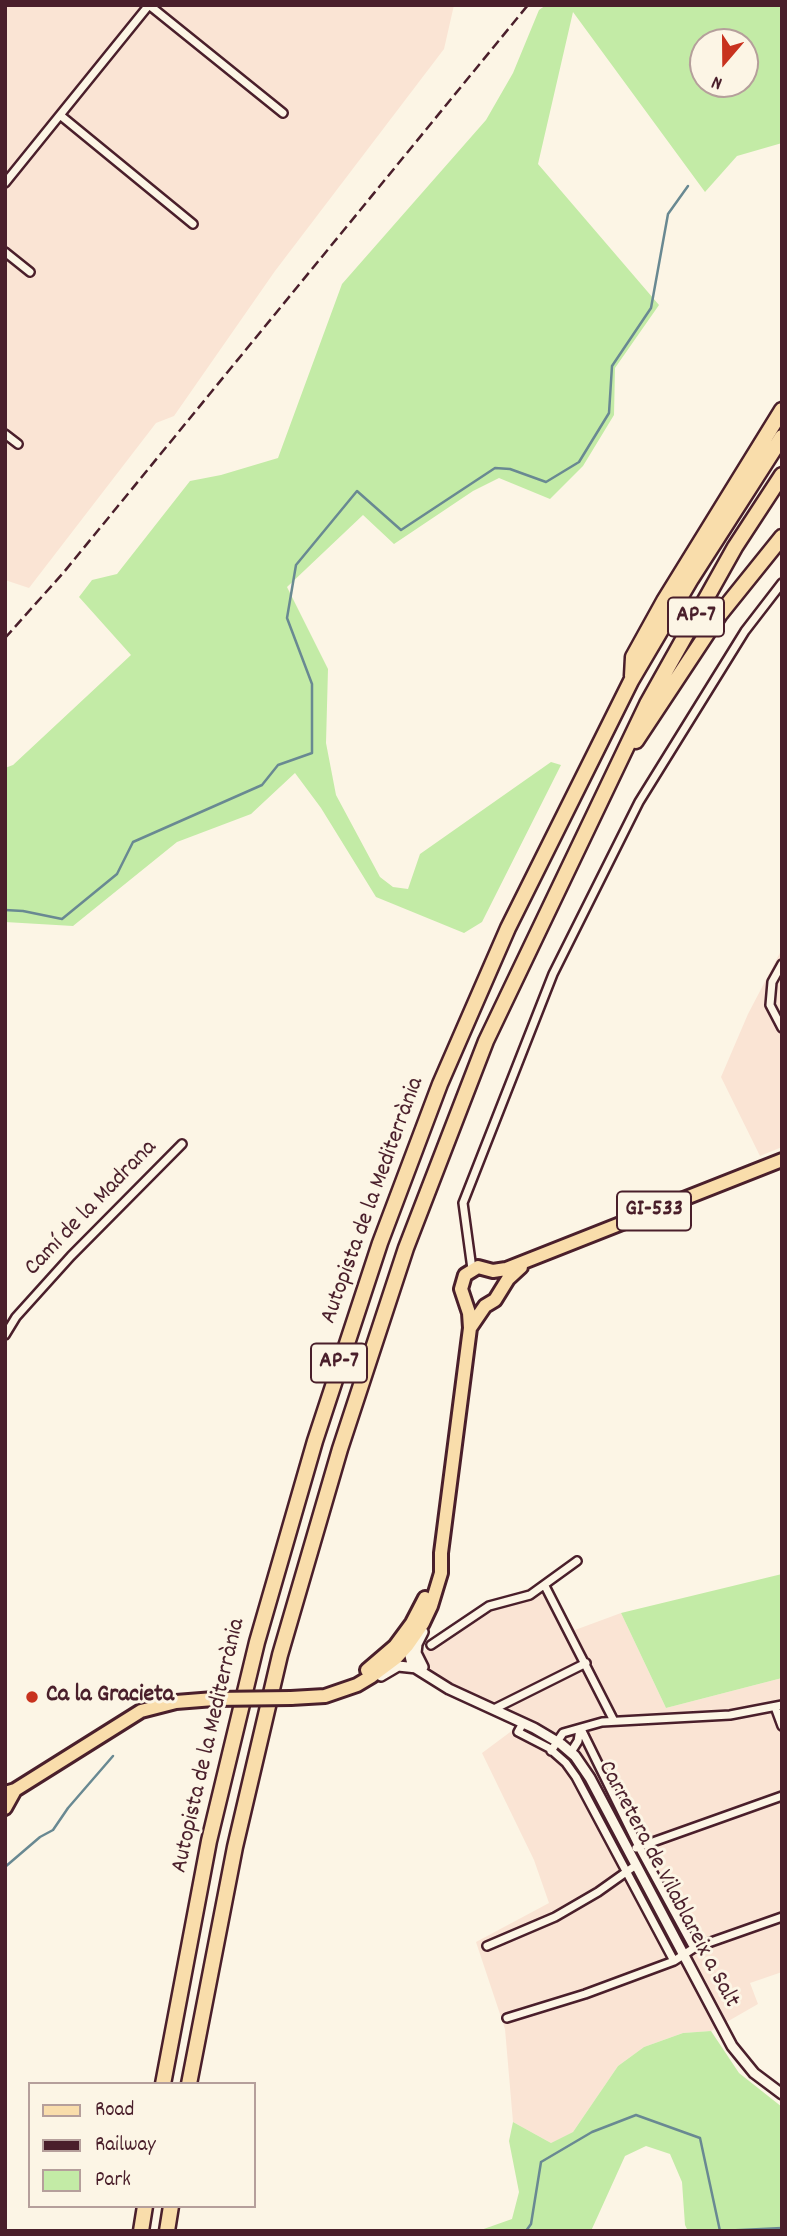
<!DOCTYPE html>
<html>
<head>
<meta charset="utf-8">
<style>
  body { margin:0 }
  #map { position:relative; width:787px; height:2236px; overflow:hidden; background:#fcf5e5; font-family:Dekko,sans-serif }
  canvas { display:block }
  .frame { position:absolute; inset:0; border:7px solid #4a1f2b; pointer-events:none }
  .legend { position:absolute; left:28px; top:2082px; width:228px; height:126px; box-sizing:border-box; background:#fcf5e5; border:2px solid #b59f9b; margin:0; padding:9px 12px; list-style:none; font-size:21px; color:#4a1f2b }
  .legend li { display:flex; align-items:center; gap:14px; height:35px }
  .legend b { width:35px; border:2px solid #b59f9b }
  .north { position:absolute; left:689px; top:28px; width:70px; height:70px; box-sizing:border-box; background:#fcf5e5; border:2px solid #b59f9b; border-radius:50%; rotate:200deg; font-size:19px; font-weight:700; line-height:28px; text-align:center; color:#4a1f2b }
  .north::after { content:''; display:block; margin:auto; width:24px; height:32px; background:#c8321e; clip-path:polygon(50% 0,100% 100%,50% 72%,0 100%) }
</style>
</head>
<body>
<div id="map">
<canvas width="787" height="2236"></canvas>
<div class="frame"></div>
<ul class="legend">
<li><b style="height:9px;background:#f9ddab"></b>Road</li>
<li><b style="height:9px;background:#4a1f2b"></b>Railway</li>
<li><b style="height:19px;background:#c3eba6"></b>Park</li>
</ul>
<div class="north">N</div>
</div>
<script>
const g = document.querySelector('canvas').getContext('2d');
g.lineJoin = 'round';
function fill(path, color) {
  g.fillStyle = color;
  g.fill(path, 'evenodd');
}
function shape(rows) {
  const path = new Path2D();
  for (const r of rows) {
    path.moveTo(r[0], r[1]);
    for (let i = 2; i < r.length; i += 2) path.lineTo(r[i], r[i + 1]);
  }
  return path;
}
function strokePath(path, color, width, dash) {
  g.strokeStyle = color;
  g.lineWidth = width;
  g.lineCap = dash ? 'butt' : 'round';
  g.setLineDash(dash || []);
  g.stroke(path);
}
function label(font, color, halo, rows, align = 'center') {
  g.font = font + ' Dekko,sans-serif';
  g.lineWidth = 6;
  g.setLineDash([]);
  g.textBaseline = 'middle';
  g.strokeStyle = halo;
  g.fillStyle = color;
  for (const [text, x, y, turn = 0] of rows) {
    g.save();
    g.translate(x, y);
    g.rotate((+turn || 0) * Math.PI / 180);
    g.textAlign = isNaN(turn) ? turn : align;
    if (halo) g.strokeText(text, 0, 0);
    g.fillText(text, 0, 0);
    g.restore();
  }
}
fill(shape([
  [5,5,454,5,444,49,275,271,174,416,156,423,29,588,5,580],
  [782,949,782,1147,760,1156,721,1077,748,1014],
  [546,1582,575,1630,621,1613,666,1708,782,1678,782,1972,750,1983,758,2004,711,2031,683,2033,644,2047,618,2066,573,2132,551,2143,513,2122,505,2029,476,1942,549,1903,534,1860,482,1753,517,1727,422,1679,423,1652,496,1600]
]), '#fae4d4');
fill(shape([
  [546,5,782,5,782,143,737,156,705,192,573,12,538,164,659,305,615,368,614,415,583,466,550,499,499,478,473,491,394,544,363,515,287,587,328,669,326,743,336,795,380,877,393,887,408,889,420,854,551,762,561,765,482,922,464,933,376,897,321,808,295,773,251,814,177,842,73,926,5,922,5,768,13,765,131,655,79,597,92,580,117,574,190,481,221,475,278,458,342,284,486,120,513,73,539,10],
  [703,42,745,42,745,84,703,84],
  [782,1574,782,1678,666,1708,621,1613],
  [711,2031,739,2073,782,2107,782,2231,688,2231,685,2225,682,2182,670,2154,646,2146,625,2156,591,2231,478,2231,512,2219,519,2192,509,2141,513,2122,551,2143,573,2132,618,2066,644,2047,683,2033]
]), '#c3eba6');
strokePath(shape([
  [5,910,23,911,62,919,117,874,133,842,262,785,278,765,312,753,312,684,287,618,296,565,357,491,401,530,495,468,510,469,546,482,579,462,609,413,612,366,651,308,668,214,688,186],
  [5,1867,40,1837,53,1830,68,1808,113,1756],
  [526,2231,531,2224,541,2162,592,2132,636,2115,700,2138,720,2231,782,2228]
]), '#698992', 2.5);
const minor = shape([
  [149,5,283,113],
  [60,115,193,224],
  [5,183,149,5],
  [5,252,30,272],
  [5,434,18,444],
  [782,964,772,982,770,1005,782,1028],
  [472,1269,463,1203,553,974,639,802,745,631,782,583],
  [5,1335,16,1317,71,1256,182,1144],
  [545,1586,614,1721],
  [431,1645,489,1606,530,1595,577,1561],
  [775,1707,782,1726],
  [494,1709,586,1663],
  [523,1723,518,1732,549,1748,566,1763,576,1777,674,1961],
  [581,1729,639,1847,694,1948],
  [551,1751,563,1733,602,1722,730,1715,782,1705],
  [571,1752,578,1741,580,1729],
  [636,1848,782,1796],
  [487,1946,555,1917,598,1892,636,1865],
  [507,2018,585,1994,674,1961,694,1948,782,1917]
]);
const tertiary = shape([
  [423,1632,417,1644,416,1653,423,1667],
  [407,1643,411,1660,417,1669,449,1689,534,1728,561,1744,575,1756,590,1778,732,2046,754,2073,782,2094],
  [381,1676,398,1666,417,1668]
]);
const primary = shape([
  [470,1328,485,1306,495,1300,508,1279,521,1267],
  [367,1670,395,1646,412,1623,425,1598],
  [291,1698,325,1696,357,1685,372,1676,396,1658,407,1646,423,1623,431,1606,441,1573,441,1553,470,1328,469,1313,461,1289,465,1275,478,1267,493,1271,506,1269,782,1160],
  [5,1793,15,1790,141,1711,176,1702,214,1699],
  [5,1808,15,1790]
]);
const motorway = shape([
  [632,676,633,657,664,601,782,410],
  [636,741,720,614,782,537],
  [163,2084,209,1841,257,1642,315,1441,380,1243,440,1084,508,928,631,681,691,579,782,437],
  [189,2084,235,1847,280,1655,340,1449,406,1248,486,1041,647,704,735,547,782,475],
  [141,2231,145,2206],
  [167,2231,171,2206]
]);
strokePath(minor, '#4a1f2b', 12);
strokePath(tertiary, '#4a1f2b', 14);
strokePath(primary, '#4a1f2b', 18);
strokePath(motorway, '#4a1f2b', 19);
strokePath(minor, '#fcf5e5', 7);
strokePath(tertiary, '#fcf5e5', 9);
strokePath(primary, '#f9ddab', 12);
strokePath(motorway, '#f9ddab', 14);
strokePath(shape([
  [5,638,64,572,528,5]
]), '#4a1f2b', 2.5, [10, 5]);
const primaryBridge = shape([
  [214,1699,291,1698]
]);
strokePath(primaryBridge, '#4a1f2b', 18, []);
strokePath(primaryBridge, '#f9ddab', 12);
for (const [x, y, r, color] of [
  [32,1697,7,"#c8321e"]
]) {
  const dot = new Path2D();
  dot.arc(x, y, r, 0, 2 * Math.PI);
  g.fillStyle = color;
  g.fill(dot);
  strokePath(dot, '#fcf5e5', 2.5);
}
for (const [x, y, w] of [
  [696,617,56],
  [654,1211,74],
  [339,1363,56]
]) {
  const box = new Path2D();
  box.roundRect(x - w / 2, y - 19.5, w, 39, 5);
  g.fillStyle = '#fcf5e5';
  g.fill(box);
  strokePath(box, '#4a1f2b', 2);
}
label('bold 23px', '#4a1f2b', null, [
  ["AP-7",696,617],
  ["GI-533",654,1211],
  ["AP-7",339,1363]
]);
label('24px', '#4a1f2b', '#fcf5e5', [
  ["Autopista de la Mediterrània",374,1201,-70],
  ["Camí de la Madrana",92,1209,-46],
  ["Autopista de la Mediterrània",210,1746,-77],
  ["Carretera de Vilablareix a Salt",667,1885,62]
]);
label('bold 24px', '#4a1f2b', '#fcf5e5', [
  ["Ca la Gracieta",46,1697]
], 'left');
</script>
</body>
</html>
